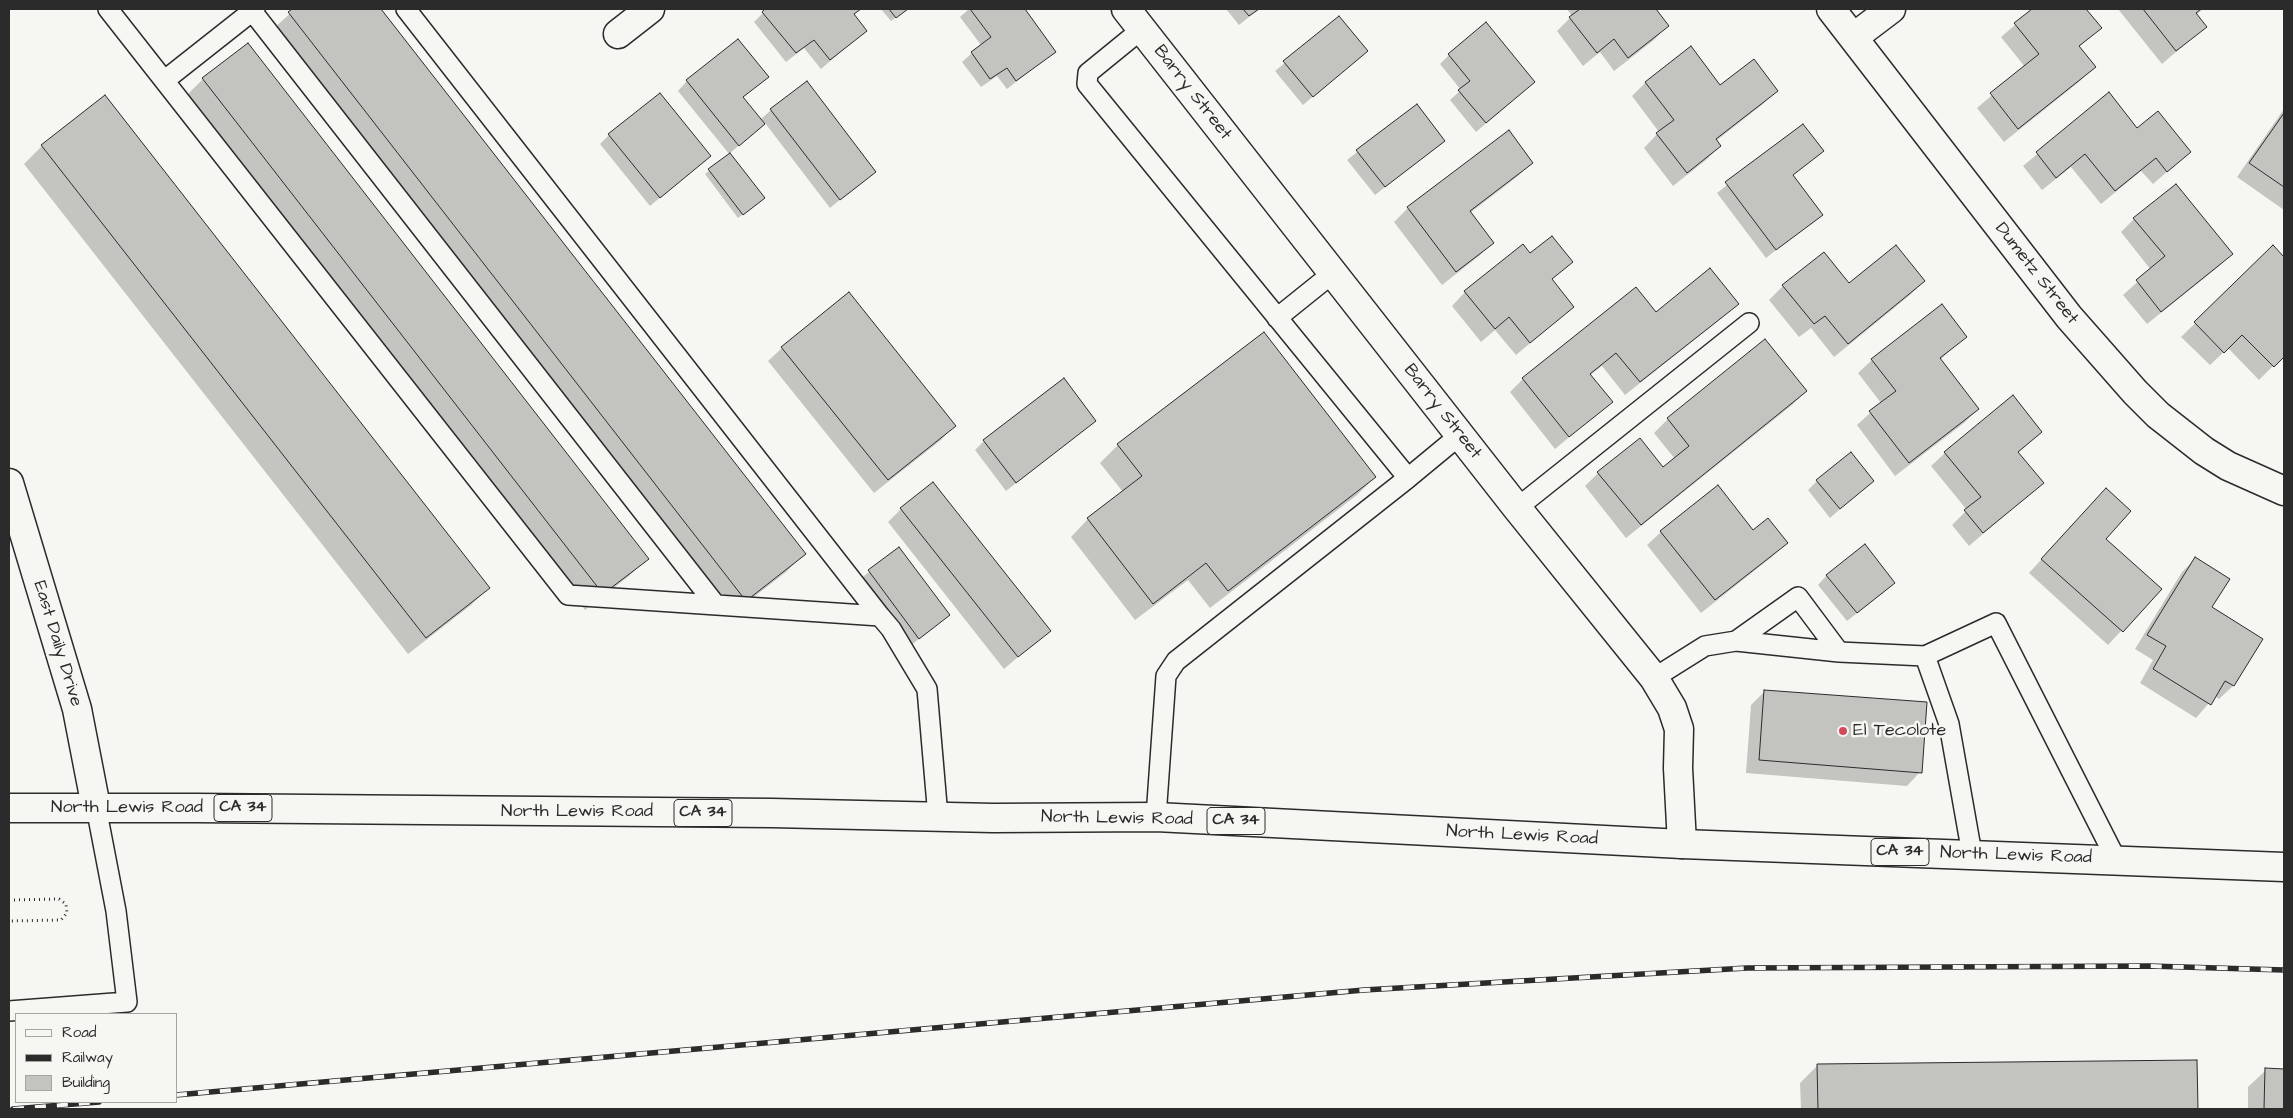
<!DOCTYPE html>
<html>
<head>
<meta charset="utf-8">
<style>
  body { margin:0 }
  #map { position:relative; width:2293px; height:1118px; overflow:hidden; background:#f6f6f2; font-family:"Architects Daughter",sans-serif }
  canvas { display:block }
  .frame { position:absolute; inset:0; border:10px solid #2b2b2b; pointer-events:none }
  .legend { position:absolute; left:15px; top:1013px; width:162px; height:90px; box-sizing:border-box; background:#f6f6f2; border:1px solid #a5a5a2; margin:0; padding:6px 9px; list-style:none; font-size:15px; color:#2b2b2b }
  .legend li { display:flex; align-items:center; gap:10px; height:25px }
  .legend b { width:25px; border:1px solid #a5a5a2 }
</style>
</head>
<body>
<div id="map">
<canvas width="2293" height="1118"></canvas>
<div class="frame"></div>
<ul class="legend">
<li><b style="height:6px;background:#f6f6f2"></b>Road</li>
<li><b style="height:6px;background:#2b2b2b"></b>Railway</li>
<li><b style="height:14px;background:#c3c3c0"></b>Building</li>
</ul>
</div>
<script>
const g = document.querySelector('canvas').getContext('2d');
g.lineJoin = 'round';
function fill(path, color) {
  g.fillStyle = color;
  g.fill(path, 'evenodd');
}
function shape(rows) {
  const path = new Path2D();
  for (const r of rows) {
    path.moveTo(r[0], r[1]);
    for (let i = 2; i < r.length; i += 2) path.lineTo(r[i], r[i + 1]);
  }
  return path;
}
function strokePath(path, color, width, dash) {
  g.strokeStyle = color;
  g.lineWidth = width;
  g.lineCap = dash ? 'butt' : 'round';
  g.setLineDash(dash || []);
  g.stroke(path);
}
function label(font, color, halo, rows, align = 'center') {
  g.font = font + ' "Architects Daughter",sans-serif';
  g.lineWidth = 5;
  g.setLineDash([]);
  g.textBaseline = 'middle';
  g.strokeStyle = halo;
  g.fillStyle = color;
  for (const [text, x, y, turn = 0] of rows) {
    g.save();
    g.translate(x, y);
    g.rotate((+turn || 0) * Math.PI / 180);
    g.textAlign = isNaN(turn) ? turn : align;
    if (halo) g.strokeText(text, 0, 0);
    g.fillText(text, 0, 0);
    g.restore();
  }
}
fill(shape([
  [295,9,380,9,804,554,786,572,728,617,272,30],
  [767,9,861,9,853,15,865,31,821,69,804,48,786,62,754,22],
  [881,9,907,9,891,21],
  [969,9,1023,9,1055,51,1007,89,997,76,981,87,962,62,981,45,960,17],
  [1226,9,1259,9,1239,25],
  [1567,9,1654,9,1667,26,1654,40,1614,71,1600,52,1583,66,1557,31,1572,16],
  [2034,9,2085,9,2100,28,2078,48,2094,67,2080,81,2004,142,1977,108,2025,67,2001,37],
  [2118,9,2203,9,2196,15,2205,27,2162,64],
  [1339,18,1367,51,1303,105,1275,71],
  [1449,55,1534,82,1476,132,1450,100,1461,90,1440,64],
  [767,77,742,98,760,120,771,110,874,172,830,208,765,123,729,154,759,202,738,218,705,174,730,155,678,91,687,81],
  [203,79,647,559,629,576,585,610,186,96],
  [1645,83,1720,87,1776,91,1763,104,1716,141,1720,146,1706,160,1673,186,1644,148,1659,132,1632,96],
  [2109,94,2137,129,2190,152,2153,184,2141,171,2101,204,2071,167,2042,190,2023,166],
  [105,97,488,588,471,605,408,654,24,164,42,146],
  [1416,106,1444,141,1375,195,1347,160],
  [2284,109,2284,210,2237,177],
  [1803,125,1822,151,1792,176,1822,214,1766,258,1717,193],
  [1508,132,1532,163,1518,176,1470,213,1492,243,1479,256,1442,285,1394,222,1408,208],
  [609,135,709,156,650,206,600,144],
  [2134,219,2231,254,2218,267,2147,324,2123,295,2151,270,2121,232],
  [2273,247,2284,259,2284,355,2259,380,2228,348,2210,365,2181,337],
  [1571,261,1551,280,1573,307,1516,355,1495,330,1481,342,1452,306,1465,292],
  [1924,281,1910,295,1834,357,1811,328,1799,337,1769,300,1783,286],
  [1737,304,1723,317,1625,395,1602,366,1590,375,1611,402,1555,449,1510,392,1523,379,1656,313],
  [1941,306,1965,336,1940,360,1978,409,1964,423,1895,476,1857,425,1881,403,1858,373,1872,360],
  [1264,333,1375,477,1357,495,1210,608,1188,580,1135,620,1071,537,1088,519,1123,492,1100,463,1118,445],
  [1765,341,1806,391,1792,405,1626,538,1585,486,1598,473,1662,469,1675,459,1654,433,1668,419],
  [782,348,954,426,941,440,874,493,768,361],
  [1095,421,1006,491,975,450,984,441],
  [2041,432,2018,453,2042,483,1969,546,1952,525,1967,510,1931,466,1945,453],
  [1817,481,1872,481,1830,518,1808,490],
  [2106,489,2105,539,2160,589,2108,645,2029,573],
  [901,509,1049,630,1004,669,888,522],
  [1661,532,1786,542,1773,556,1701,613,1647,545],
  [899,548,948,615,909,647,859,580],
  [2196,558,2210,608,2261,640,2233,686,2219,699,2215,696,2196,718,2140,683,2153,660,2135,649,2182,572],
  [1827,575,1884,592,1847,621,1818,585],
  [1765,691,1920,772,1907,786,1746,773,1751,705],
  [2196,1061,2197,1109,1801,1109,1800,1083,1818,1065],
  [2266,1070,2284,1070,2284,1109,2248,1109,2248,1087]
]), '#0003');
const building = shape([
  [292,9,381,9,806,554,746,601,288,12,292,9],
  [765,9,861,9,854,14,867,31,830,60,814,40,796,53,762,12,765,9],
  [889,9,908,9,896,18,889,9],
  [970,9,1025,9,1056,52,1016,81,1007,68,990,79,971,52,991,37,970,9],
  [1243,9,1259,9,1249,16,1243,9],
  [1580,9,1656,9,1669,26,1628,58,1614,39,1597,53,1569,17,1580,9],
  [2032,9,2086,9,2102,28,2079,46,2096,67,2018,129,1990,93,2039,54,2014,23,2032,9],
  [2143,9,2201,9,2196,13,2207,27,2176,51,2143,9],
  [1339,16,1368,51,1313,97,1283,61,1339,16],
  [1486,22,1535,82,1486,123,1458,90,1470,81,1448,54,1486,22],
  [738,39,769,77,743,97,765,124,739,146,686,80,738,39],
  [248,43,649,559,603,594,202,78,248,43],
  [1691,46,1720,85,1754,59,1778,91,1716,139,1721,146,1687,173,1656,133,1674,120,1645,82,1691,46],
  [807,81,876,172,840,200,770,109,807,81],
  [2109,92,2137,128,2158,111,2191,152,2167,172,2156,158,2115,191,2085,154,2056,178,2036,152,2109,92],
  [660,93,711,156,660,198,608,134,660,93],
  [105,95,490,588,426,638,41,145,105,95],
  [1417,104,1445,141,1385,187,1356,150,1417,104],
  [2284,113,2284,187,2249,163,2284,113],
  [1803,124,1824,151,1793,175,1823,215,1776,250,1725,182,1803,124],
  [1509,130,1533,163,1470,211,1494,243,1456,272,1407,207,1509,130],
  [730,153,765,198,743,215,708,169,730,153],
  [2176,184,2233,254,2161,312,2136,280,2165,256,2133,218,2176,184],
  [1552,236,1573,262,1552,279,1574,307,1530,343,1509,317,1495,329,1464,291,1523,244,1530,253,1552,236],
  [1896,245,1925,281,1848,344,1825,316,1814,324,1782,285,1824,252,1849,283,1896,245],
  [2273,245,2284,257,2284,357,2274,367,2242,335,2224,353,2194,322,2273,245],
  [1710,268,1739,304,1640,382,1616,353,1590,374,1613,402,1569,437,1522,378,1636,287,1656,312,1710,268],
  [849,292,956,426,888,480,781,347,849,292],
  [1942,304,1967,337,1940,358,1979,409,1909,463,1869,411,1896,391,1871,359,1942,304],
  [1264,332,1376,477,1228,591,1206,563,1153,604,1087,518,1142,476,1117,444,1264,332],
  [1765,339,1807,391,1641,525,1597,472,1640,438,1663,467,1689,446,1667,418,1765,339],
  [1064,378,1096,421,1016,483,983,440,1064,378],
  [2013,395,2042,432,2018,452,2044,483,1983,533,1964,510,1981,497,1944,452,2013,395],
  [1851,452,1874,481,1840,509,1816,480,1851,452],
  [933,482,1051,631,1018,657,900,508,933,482],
  [1718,485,1753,530,1768,518,1788,543,1715,600,1660,531,1718,485],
  [2106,488,2131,511,2106,539,2162,589,2123,632,2041,559,2106,488],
  [1865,544,1895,583,1857,613,1826,575,1865,544],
  [899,547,950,615,919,639,868,570,899,547],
  [2195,557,2230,579,2212,607,2263,639,2234,686,2225,681,2211,705,2153,669,2166,646,2147,635,2195,557],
  [1764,690,1927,702,1922,773,1759,760,1764,690],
  [2197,1060,2198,1109,1818,1109,1817,1064,2197,1060],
  [2265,1068,2284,1069,2284,1109,2264,1109,2265,1068]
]);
fill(building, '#c3c3c0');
strokePath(building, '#2b2b2b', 1);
const service = shape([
  [108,9,568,595,880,616,406,9],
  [252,11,715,604],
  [1142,29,1088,73,1087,84,1408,478,1460,435],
  [165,80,255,9],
  [1277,318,1333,273],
  [1517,508,1749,323],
  [880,616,891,629,927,689,938,817],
  [1736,641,1798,597,1839,652],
  [1925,656,1949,724,1972,854],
  [1654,678,1705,646,1736,641,1839,652,1925,656,1996,623,2117,861],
  [1156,817,1166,676,1176,661,1408,478],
  [9,1011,127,1002,116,911,96,807]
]);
const minor = shape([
  [1126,9,1517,508,1654,678,1672,708,1679,729,1678,768,1682,844],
  [1831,9,2069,317,2135,392,2158,415,2204,451,2228,466,2284,491],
  [618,34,650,9],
  [1854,37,1891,9]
]);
const primary = shape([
  [9,483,77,709,96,807],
  [9,808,196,808,772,813,993,818,1156,817,1682,844,2284,867]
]);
strokePath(service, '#2b2b2b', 22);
strokePath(minor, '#2b2b2b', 31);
strokePath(primary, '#2b2b2b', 31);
strokePath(shape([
  [9,900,59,899,66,904,67,913,61,920,9,921]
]), '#2b2b2b', 3, [1, 4]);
strokePath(service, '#f6f6f2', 19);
strokePath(minor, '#f6f6f2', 28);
strokePath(primary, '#f6f6f2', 28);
const rail = shape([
  [176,1095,1364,990,1747,968,2149,966,2284,970],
  [13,1109,99,1102]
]);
strokePath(rail, '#2b2b2b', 5.5);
strokePath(rail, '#f6f6f2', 4, [11]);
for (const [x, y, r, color] of [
  [1843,731,5,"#d1495b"]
]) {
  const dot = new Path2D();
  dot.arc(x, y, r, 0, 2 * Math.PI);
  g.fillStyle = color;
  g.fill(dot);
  strokePath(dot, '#f6f6f2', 2);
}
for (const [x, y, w] of [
  [243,808,58],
  [703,813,58],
  [1236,821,58],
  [1900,852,58]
]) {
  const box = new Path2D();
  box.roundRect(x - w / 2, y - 13.5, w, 27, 4);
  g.fillStyle = '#f6f6f2';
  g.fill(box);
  strokePath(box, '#2b2b2b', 1);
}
label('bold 16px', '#2b2b2b', null, [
  ["CA 34",243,808],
  ["CA 34",703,813],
  ["CA 34",1236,821],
  ["CA 34",1900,852]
]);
label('18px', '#2b2b2b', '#f6f6f2', [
  ["Barry Street",1192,93,52],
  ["Dumetz Street",2036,274,52],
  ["Barry Street",1442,412,52],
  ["East Daily Drive",57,644,73],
  ["North Lewis Road",127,808],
  ["North Lewis Road",577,812],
  ["North Lewis Road",1117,819,1],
  ["North Lewis Road",1522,836,3],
  ["North Lewis Road",2016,856,2]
]);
label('18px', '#2b2b2b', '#f6f6f2', [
  ["El Tecolote",1853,731]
], 'left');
</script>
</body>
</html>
